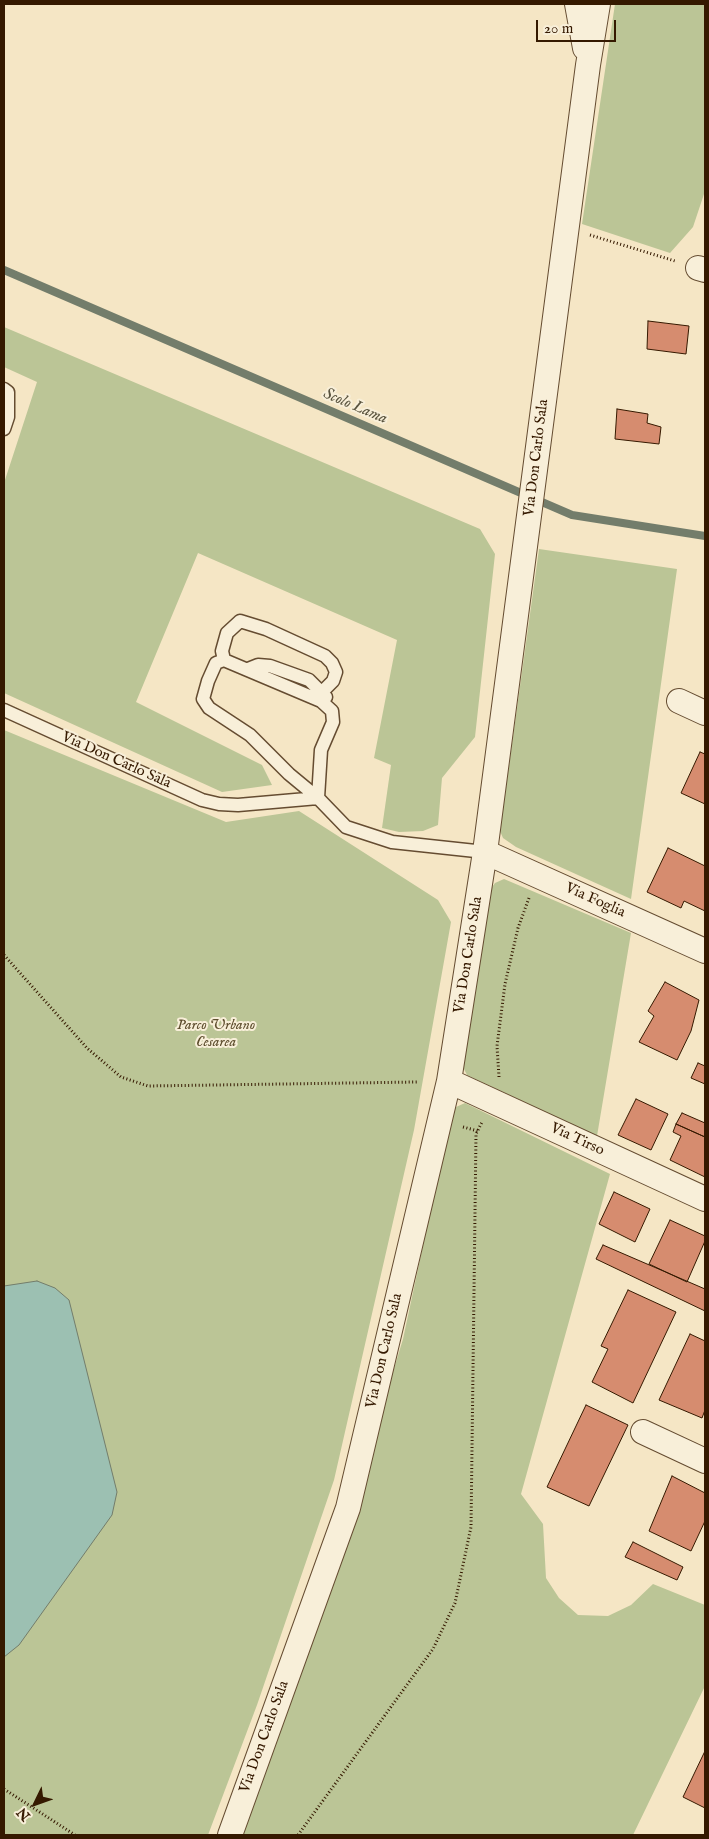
<!DOCTYPE html>
<html>
<head>
<meta charset="utf-8">
<style>
  body { margin:0 }
  #map { position:relative; width:709px; height:1839px; overflow:hidden; background:#f5e6c5; font-family:"IM FELL English",serif }
  canvas { display:block }
  .frame { position:absolute; inset:0; border:5px solid #351900; pointer-events:none }
  .north { position:absolute; left:10px; top:1779px; width:50px; height:50px; -webkit-text-stroke:4px #f8efd9; paint-order:stroke; rotate:228deg; font-size:14px; font-weight:700; line-height:20px; text-align:center; color:#351900 }
  .north::after { content:''; display:block; margin:auto; width:18px; height:22px; background:#351900; clip-path:polygon(50% 0,100% 100%,50% 72%,0 100%) }
  .scale { position:absolute; left:536px; top:20px; width:80px; height:22px; box-sizing:border-box; border:2px solid #351900; border-top:0; padding-left:6px; font-size:15px; line-height:18px; white-space:nowrap; color:#351900; -webkit-text-stroke:4px #f8efd9; paint-order:stroke }
</style>
</head>
<body>
<div id="map">
<canvas width="709" height="1839"></canvas>
<div class="frame"></div>
<div class="north">N</div>
<div class="scale">20 m</div>
</div>
<script>
const g = document.querySelector('canvas').getContext('2d');
g.lineJoin = 'round';
function fill(path, color) {
  g.fillStyle = color;
  g.fill(path, 'evenodd');
}
function shape(rows) {
  const path = new Path2D();
  for (const r of rows) {
    path.moveTo(r[0], r[1]);
    for (let i = 2; i < r.length; i += 2) path.lineTo(r[i], r[i + 1]);
  }
  return path;
}
function strokePath(path, color, width, dash) {
  g.strokeStyle = color;
  g.lineWidth = width;
  g.lineCap = dash ? 'butt' : 'round';
  g.setLineDash(dash || []);
  g.stroke(path);
}
function label(font, color, halo, rows, align = 'center') {
  g.font = font + ' "IM FELL English",serif';
  g.lineWidth = 4;
  g.setLineDash([]);
  g.textBaseline = 'middle';
  g.strokeStyle = halo;
  g.fillStyle = color;
  for (const [text, x, y, turn = 0] of rows) {
    g.save();
    g.translate(x, y);
    g.rotate((+turn || 0) * Math.PI / 180);
    g.textAlign = isNaN(turn) ? turn : align;
    if (halo) g.strokeText(text, 0, 0);
    g.fillText(text, 0, 0);
    g.restore();
  }
}
fill(shape([
  [615,4,705,4,704,194,693,227,670,253,582,224],
  [4,327,480,529,495,554,475,737,442,778,438,825,423,831,399,832,382,828,391,765,374,758,397,640,198,553,136,702,262,765,272,785,222,792,4,693,4,483,37,382,4,367],
  [539,549,677,569,631,899,516,847,503,838,500,831],
  [4,730,226,822,299,811,438,900,451,922,414,1130,334,1480,257,1705,208,1835,4,1835],
  [504,879,631,933,597,1136,475,1079,467,1075,463,1067,490,890,495,883],
  [465,1103,610,1174,521,1494,543,1524,546,1578,559,1598,578,1615,608,1616,631,1605,653,1584,705,1605,705,1686,633,1835,240,1835,306,1658,403,1339,451,1115,456,1107]
]), '#bbc596');
const water = shape([
  [37,1281,55,1288,69,1300,117,1492,112,1515,19,1645,4,1657,4,1286,37,1281]
]);
fill(water, '#9cc0b2');
strokePath(water, '#737d6b', 1);
strokePath(shape([
  [4,270,572,515,705,536]
]), '#737d6b', 8);
const building = shape([
  [648,321,689,326,686,354,647,349,648,321],
  [617,409,648,414,647,423,661,427,659,444,615,439,617,409],
  [700,752,705,754,705,804,681,793,700,752],
  [668,848,705,866,705,911,684,901,681,908,647,892,668,848],
  [665,982,699,1000,691,1031,677,1060,639,1042,654,1016,648,1011,665,982],
  [698,1063,705,1066,705,1084,691,1078,698,1063],
  [636,1099,668,1114,651,1150,618,1135,636,1099],
  [682,1113,705,1123,705,1137,676,1124,682,1113],
  [676,1124,705,1137,705,1177,670,1160,681,1136,673,1132,676,1124],
  [614,1192,650,1209,635,1242,599,1224,614,1192],
  [670,1220,705,1236,705,1241,687,1282,649,1264,670,1220],
  [603,1245,705,1289,705,1311,596,1259,603,1245],
  [628,1290,676,1312,633,1403,592,1382,608,1349,601,1346,628,1290],
  [690,1334,705,1341,705,1410,702,1418,659,1400,690,1334],
  [586,1405,628,1425,589,1506,547,1487,586,1405],
  [672,1476,705,1493,705,1521,691,1551,649,1531,672,1476],
  [633,1542,683,1567,677,1580,625,1557,633,1542],
  [705,1751,705,1808,683,1797,705,1751]
]);
fill(building, '#d68c6f');
strokePath(building, '#351900', 1);
const service = shape([
  [4,389,8,392,8,417,4,429],
  [224,660,321,701,332,711,333,722,321,750,318,798,289,774,250,735,209,708,203,699,208,681,216,663,224,660],
  [224,660,222,651,227,633,240,621,266,629,325,656,332,663,336,672,333,681,322,692],
  [248,669,258,665,270,666,309,680,326,697],
  [4,710,202,800,219,804,238,805,318,798,346,827,392,842,485,852]
]);
const minor = shape([
  [577,4,585,48],
  [698,268,705,270],
  [679,701,705,713],
  [485,852,705,951],
  [449,1081,705,1199],
  [643,1432,705,1461],
  [230,1835,348,1508,449,1081,485,852,588,65,598,4]
]);
strokePath(service, '#654c31', 15);
strokePath(minor, '#654c31', 26);
strokePath(shape([
  [590,235,675,261],
  [4,955,87,1048,121,1077,148,1086,417,1082],
  [499,1077,497,1046,505,984,518,928,529,898],
  [463,1127,478,1131],
  [4,1789,75,1835],
  [298,1835,433,1649,455,1603,471,1527,476,1134,482,1122]
]), '#351900', 3, [1, 2.5]);
strokePath(service, '#f8efd9', 12);
strokePath(minor, '#f8efd9', 24);
label('15px', '#351900', '#f8efd9', [
  ["Via Don Carlo Sala",537,458,-83],
  ["Via Don Carlo Sala",116,761,24],
  ["Via Foglia",595,901,24],
  ["Via Don Carlo Sala",469,955,-81],
  ["Via Tirso",577,1140,25],
  ["Via Don Carlo Sala",385,1351,-77],
  ["Via Don Carlo Sala",265,1737,-70]
]);
label('italic 15px', '#5d4d2d', '#f8efd9', [
  ["Parco Urbano",216,1026],
  ["Cesarea",216,1043]
]);
label('italic 16px', '#59533e', '#f8efd9', [
  ["Scolo Lama",355,407,23]
]);
</script>
</body>
</html>
